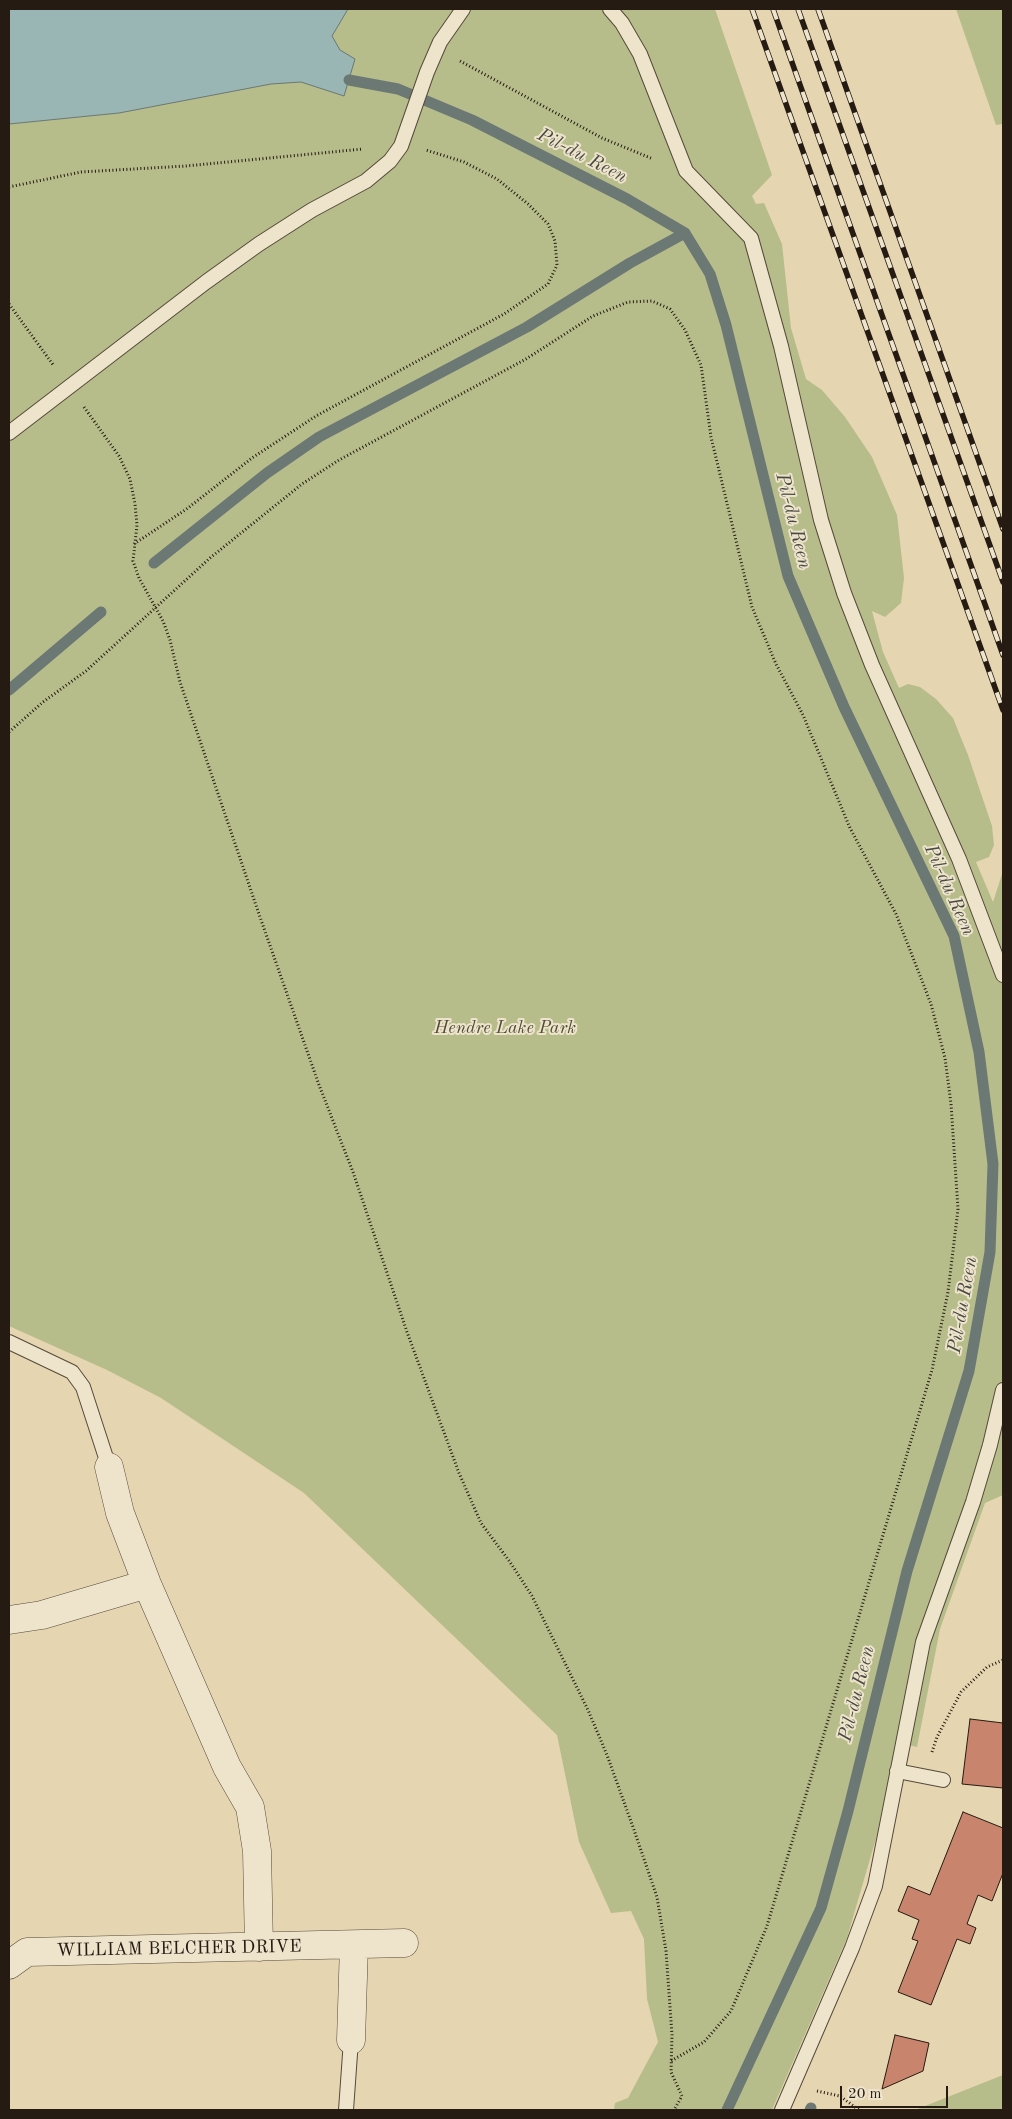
<!DOCTYPE html>
<html>
<head>
<meta charset="utf-8">
<style>
  body { margin:0 }
  #map { position:relative; width:1012px; height:2119px; overflow:hidden; background:#e5d5b1; font-family:"Old Standard TT",serif }
  canvas { display:block }
  .frame { position:absolute; inset:0; border:10px solid #251b13; pointer-events:none }
  .scale { position:absolute; left:840px; top:2086px; width:108px; height:22px; box-sizing:border-box; border:2px solid #251b13; border-top:0; padding-left:6px; font-size:15px; line-height:18px; white-space:nowrap; color:#251b13; -webkit-text-stroke:4px #eee4cc; paint-order:stroke }
</style>
</head>
<body>
<div id="map">
<canvas width="1012" height="2119"></canvas>
<div class="frame"></div>
<div class="scale">20 m</div>
</div>
<script>
const g = document.querySelector('canvas').getContext('2d');
g.lineJoin = 'round';
function fill(path, color) {
  g.fillStyle = color;
  g.fill(path, 'evenodd');
}
function shape(rows) {
  const path = new Path2D();
  for (const r of rows) {
    path.moveTo(r[0], r[1]);
    for (let i = 2; i < r.length; i += 2) path.lineTo(r[i], r[i + 1]);
  }
  return path;
}
function strokePath(path, color, width, dash) {
  g.strokeStyle = color;
  g.lineWidth = width;
  g.lineCap = dash ? 'butt' : 'round';
  g.setLineDash(dash || []);
  g.stroke(path);
}
function label(font, color, halo, rows, align = 'center') {
  g.font = font + ' "Old Standard TT",serif';
  g.lineWidth = 4;
  g.setLineDash([]);
  g.textBaseline = 'middle';
  g.strokeStyle = halo;
  g.fillStyle = color;
  for (const [text, x, y, turn = 0] of rows) {
    g.save();
    g.translate(x, y);
    g.rotate((+turn || 0) * Math.PI / 180);
    g.textAlign = isNaN(turn) ? turn : align;
    if (halo) g.strokeText(text, 0, 0);
    g.fillText(text, 0, 0);
    g.restore();
  }
}
fill(shape([
  [9,9,715,9,772,175,752,196,756,204,764,203,782,244,791,328,806,379,822,390,845,417,872,457,897,515,904,578,901,603,885,617,872,611,883,652,899,688,908,684,920,687,936,699,953,718,968,755,992,826,994,845,989,857,976,862,993,902,1003,871,1003,1495,985,1503,940,1629,917,1747,896,1742,877,1835,847,1938,772,2110,614,2110,615,2103,628,2098,658,2042,647,1999,644,1939,631,1911,611,1913,579,1842,557,1735,304,1493,161,1398,107,1370,9,1326],
  [956,9,1003,9,1003,124,996,125],
  [1003,2075,1003,2110,915,2110]
]), '#b7bd8a');
const water = shape([
  [9,9,348,9,332,36,340,50,355,59,344,96,301,82,271,84,119,113,9,124,9,9]
]);
fill(water, '#99b6b5');
strokePath(water, '#6b7874', 1);
strokePath(shape([
  [349,80,398,89,472,120,627,199,685,233,710,274,726,325,788,576,844,707,954,936,979,1052,993,1164,990,1252,969,1371,907,1571,848,1811,821,1908,727,2110],
  [154,563,267,473,319,437,527,327,630,263,685,233],
  [9,690,101,612],
  [810,2110,811,2108]
]), '#6b7874', 11);
const building = shape([
  [970,1719,1003,1723,1003,1788,962,1784,970,1719],
  [963,1812,1003,1828,1003,1873,992,1901,978,1895,967,1924,976,1928,970,1944,957,1939,931,2005,898,1992,918,1941,912,1939,919,1920,898,1911,908,1886,930,1895,963,1812],
  [895,2035,929,2043,923,2071,882,2089,895,2035]
]);
fill(building, '#c9846d');
strokePath(building, '#251b13', 1);
const lane = shape([
  [610,9,622,23,640,54,686,171,751,238,781,346,821,520,844,593,872,665,959,859,1003,975],
  [9,433,206,282,259,244,312,210,366,181,390,161,401,146,427,72,440,42,463,9],
  [9,1342,72,1372,83,1387,109,1467],
  [897,1771,943,1780],
  [346,2110,351,2040],
  [782,2110,852,1948,875,1886,923,1642,973,1502,990,1445,1003,1390]
]);
const street = shape([
  [109,1467,120,1513,147,1584,227,1767,250,1807,257,1851,259,1947],
  [9,1620,42,1615,147,1584],
  [9,1965,27,1952,404,1943],
  [351,2040,354,1945]
]);
strokePath(lane, '#554a3a', 16);
strokePath(street, '#554a3a', 29);
strokePath(shape([
  [460,61,602,138,653,159],
  [9,187,81,172,186,166,363,149],
  [9,304,54,366],
  [84,407,119,456,130,479,135,504,137,525,133,561,139,578,163,621,170,640,180,682,260,917,319,1085,353,1172,407,1332,459,1473,481,1523,510,1562,532,1596,588,1710,607,1755,633,1827,657,1897,666,1951,672,2035,671,2072,682,2096,674,2110],
  [134,544,188,508,252,458,316,416,504,314,548,284,557,265,555,241,548,224,528,204,497,179,464,162,426,150],
  [9,732,43,702,86,671,210,558,302,484,339,460,526,359,593,316,628,302,652,301,670,309,685,330,701,365,711,437,752,607,776,664,803,715,850,828,896,914,931,1004,945,1058,951,1104,958,1209,948,1292,932,1370,767,1926,731,2011,704,2042,671,2061],
  [932,1752,937,1737,961,1692,987,1667,1003,1660],
  [817,2091,840,2096,859,2110]
]), '#251b13', 3, [1, 2.5]);
strokePath(lane, '#eee4cc', 14);
strokePath(street, '#eee4cc', 28);
const rail = shape([
  [752,9,1003,710],
  [773,9,1003,655],
  [798,9,1003,582],
  [818,9,1003,529]
]);
strokePath(rail, '#251b13', 5.5);
strokePath(rail, '#eee4cc', 4, [11]);
label('italic 18px', '#514c37', '#eee4cc', [
  ["Hendre Lake Park",505,1028]
]);
label('18px', '#251b13', '#eee4cc', [
  ["WILLIAM BELCHER DRIVE",179,1949,-1]
]);
label('italic 19px', '#484a44', '#eee4cc', [
  ["Pil-du Reen",582,156,27],
  ["Pil-du Reen",793,521,76],
  ["Pil-du Reen",949,890,66],
  ["Pil-du Reen",963,1305,-80],
  ["Pil-du Reen",857,1694,-76]
]);
</script>
</body>
</html>
